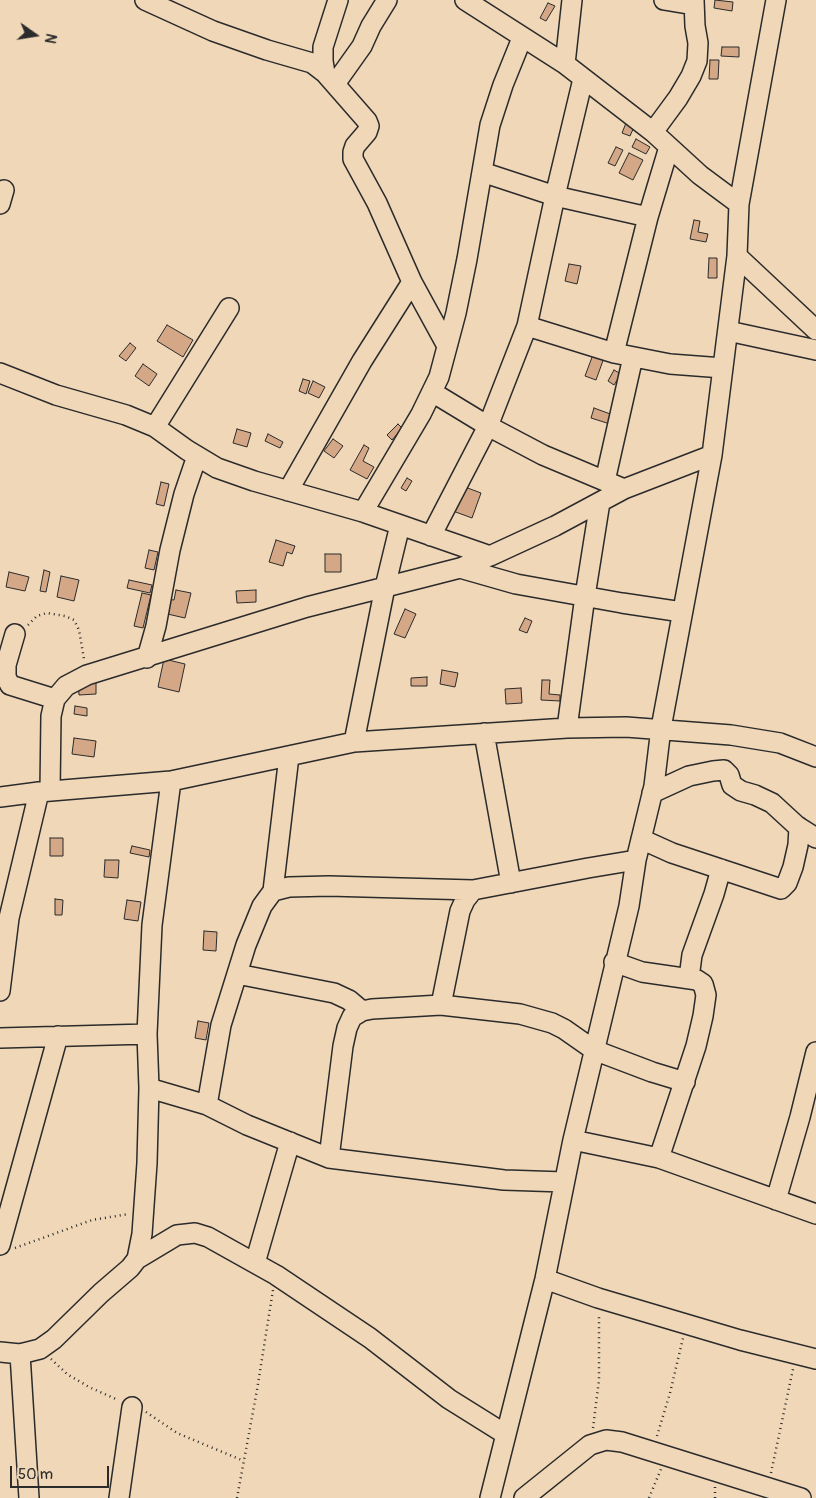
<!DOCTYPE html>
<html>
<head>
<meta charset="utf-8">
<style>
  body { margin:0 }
  #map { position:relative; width:816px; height:1498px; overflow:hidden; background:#f0d7b8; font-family:Pangolin,sans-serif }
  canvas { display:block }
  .north { position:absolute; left:10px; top:10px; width:50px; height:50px; -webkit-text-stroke:4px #f0d7b8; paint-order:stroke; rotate:103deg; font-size:14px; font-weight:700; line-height:20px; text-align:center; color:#2b2b2b }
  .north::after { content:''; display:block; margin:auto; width:18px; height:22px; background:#2b2b2b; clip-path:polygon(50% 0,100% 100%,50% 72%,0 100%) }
  .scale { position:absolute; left:10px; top:1466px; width:99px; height:22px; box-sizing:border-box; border:2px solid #2b2b2b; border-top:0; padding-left:6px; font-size:15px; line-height:18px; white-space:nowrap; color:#2b2b2b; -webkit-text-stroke:4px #f0d7b8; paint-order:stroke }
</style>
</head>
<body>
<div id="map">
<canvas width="816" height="1498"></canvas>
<div class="north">N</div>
<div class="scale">50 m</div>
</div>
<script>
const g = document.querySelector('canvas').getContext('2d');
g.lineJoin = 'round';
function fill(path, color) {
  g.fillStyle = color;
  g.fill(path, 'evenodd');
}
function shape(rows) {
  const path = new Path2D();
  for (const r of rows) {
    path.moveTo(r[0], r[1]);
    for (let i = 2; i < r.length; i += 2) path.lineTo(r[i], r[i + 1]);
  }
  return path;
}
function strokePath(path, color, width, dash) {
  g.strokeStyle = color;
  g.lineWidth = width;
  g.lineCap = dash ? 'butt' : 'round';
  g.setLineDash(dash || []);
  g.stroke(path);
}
const building = shape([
  [715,0,733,2,732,11,714,8,715,0],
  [548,3,555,6,546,21,540,18,548,3],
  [722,47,739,47,739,57,721,56,722,47],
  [710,60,719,60,718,79,709,79,710,60],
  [626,123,634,127,630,136,622,133,626,123],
  [636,139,650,147,646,154,632,147,636,139],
  [616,147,623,150,615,166,608,163,616,147],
  [629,153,643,160,633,180,619,173,629,153],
  [694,220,700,221,698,232,708,234,706,242,690,239,694,220],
  [709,258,717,258,717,278,708,278,709,258],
  [569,264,581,266,577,284,565,281,569,264],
  [167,325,193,340,183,357,157,341,167,325],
  [130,343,136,348,126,361,119,356,130,343],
  [594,352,605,355,596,380,585,376,594,352],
  [143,364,157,374,149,386,135,376,143,364],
  [614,370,621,374,614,385,608,381,614,370],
  [303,379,310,381,306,394,299,391,303,379],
  [313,381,325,387,319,398,308,393,313,381],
  [594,408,613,415,610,424,591,418,594,408],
  [398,424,402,428,392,440,387,435,398,424],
  [237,429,251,433,247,447,233,443,237,429],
  [268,434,283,442,280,448,265,441,268,434],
  [333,439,343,446,334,458,324,451,333,439],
  [364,445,369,448,363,461,374,467,367,479,350,470,364,445],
  [407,478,412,481,406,491,401,488,407,478],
  [161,482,169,484,164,506,156,504,161,482],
  [465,487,481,493,472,518,453,511,457,501,460,502,465,487],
  [276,540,295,546,292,554,287,552,283,566,269,562,276,540],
  [149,550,158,552,154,570,145,568,149,550],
  [325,554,341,554,341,572,325,572,325,554],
  [44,570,50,572,46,592,40,591,44,570],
  [9,572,29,577,25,591,6,587,9,572],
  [61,576,79,580,74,601,57,597,61,576],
  [129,580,152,585,150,593,127,588,129,580],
  [176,590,191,593,185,618,163,613,166,599,174,600,176,590],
  [256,590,256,602,237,603,236,591,256,590],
  [142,593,151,595,143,628,134,626,142,593],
  [405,609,416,614,405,638,394,634,405,609],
  [525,618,532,621,527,633,519,630,525,618],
  [164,659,185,664,179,692,158,687,164,659],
  [442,670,458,673,455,687,440,684,442,670],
  [427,677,427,686,411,686,411,678,427,677],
  [96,679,96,694,79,695,78,680,96,679],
  [542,680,550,680,549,694,560,695,560,701,541,700,542,680],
  [521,688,522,703,506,704,505,689,521,688],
  [75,706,87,708,87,716,74,714,75,706],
  [74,738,96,741,94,757,72,754,74,738],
  [50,838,63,838,63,856,50,856,50,838],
  [132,846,150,850,149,857,130,853,132,846],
  [105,860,119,860,118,878,104,877,105,860],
  [55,899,63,900,62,915,55,915,55,899],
  [127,900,141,902,138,921,124,919,127,900],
  [204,931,217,932,216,951,203,950,204,931],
  [198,1021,209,1023,206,1040,195,1038,198,1021]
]);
fill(building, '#d4a886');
strokePath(building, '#2b2b2b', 1);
const minor = shape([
  [145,0,213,31,267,50,312,63,325,73],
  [338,0,323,47,323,61,325,73,367,121,369,126,367,132,355,146,353,152,353,159,377,203,412,282,447,346],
  [465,0,565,64,653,132,700,175,739,204],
  [664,0,694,5],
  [565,64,572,0],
  [335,84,362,46,371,26,387,0],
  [653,132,678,98,691,76,697,61,698,43,695,26,694,0],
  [482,172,555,196,648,217],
  [0,204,4,190],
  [737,256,816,330],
  [527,326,614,353,670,364,723,368],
  [728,331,816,350],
  [614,353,648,217,669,147],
  [0,373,56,395,126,415,155,427,187,450,217,468,254,481,363,512,490,556],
  [432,392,488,426,543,455,624,489],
  [155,427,229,308],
  [605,481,633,357],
  [288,491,362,361,412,282],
  [363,512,421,414,439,377,456,313,467,259,490,125,503,85,522,38],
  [431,536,488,426,527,326,555,196,583,79],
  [460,568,516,584,622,603,682,612],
  [15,634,6,665,6,677,10,685,55,699],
  [147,658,156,626,170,550,184,494,197,456],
  [567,728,585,596,600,502],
  [484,733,511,883],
  [354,742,385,587,400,525],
  [50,791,51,716,55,699,66,686,87,675,307,607,460,568,490,556,555,526,624,489,712,455],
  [652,793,689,776,713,771,724,770,729,775,732,785,741,791,755,795,772,803,797,826,816,838],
  [0,797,39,792,171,781,354,742,567,728,626,727,731,735,780,743,816,757],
  [641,839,672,853,781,889,787,883,793,867,798,845,799,827],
  [273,891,289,756],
  [614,962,642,972,697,980,703,984,706,995,703,1016,696,1046,659,1158],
  [237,974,334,993,349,1000,362,1011],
  [689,978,692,955,714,894,721,869],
  [0,991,9,918,39,792],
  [441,1005,460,911,465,900,473,890],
  [0,1038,147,1034],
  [149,1088,207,1105,247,1125,329,1158,504,1180,564,1182],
  [207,1105,221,1025,246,945,262,906,273,891,289,887,329,886,473,890,588,868,636,860],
  [573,1140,659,1158,816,1214],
  [329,1158,343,1046,347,1028,352,1017,362,1011,372,1009,441,1005,520,1014,552,1023,564,1029,594,1050,652,1072,685,1082],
  [776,1200,800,1117,816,1052],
  [0,1245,58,1036],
  [137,1259,177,1235,195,1233,208,1237,276,1275,370,1338,449,1399,505,1434],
  [255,1263,290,1142],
  [545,1279,598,1298,740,1340,816,1359],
  [0,1352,20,1354,40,1349,54,1339,101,1293,130,1268,137,1259,142,1234,147,1163,149,1088,147,1034,152,925,171,781],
  [20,1354,29,1498],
  [119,1498,132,1407],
  [490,1498,545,1279,573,1140,629,906,636,860,654,786,661,728,712,455,737,256,739,204,776,0],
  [524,1498,590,1445,606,1440,622,1442,801,1498]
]);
strokePath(minor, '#2b2b2b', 22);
strokePath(shape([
  [28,625,37,616,47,613,65,616,74,620,79,630,84,659],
  [15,1248,92,1220,129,1214],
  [51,1359,67,1374,89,1387,118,1400],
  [146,1412,177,1433,244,1461],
  [593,1428,599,1380,599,1314],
  [657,1436,670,1393,683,1338],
  [771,1473,793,1369],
  [237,1498,257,1390,273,1290],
  [649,1498,661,1469],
  [715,1498,715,1487]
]), '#2b2b2b', 2.5, [1, 4]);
strokePath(minor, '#f0d7b8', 19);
</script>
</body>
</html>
